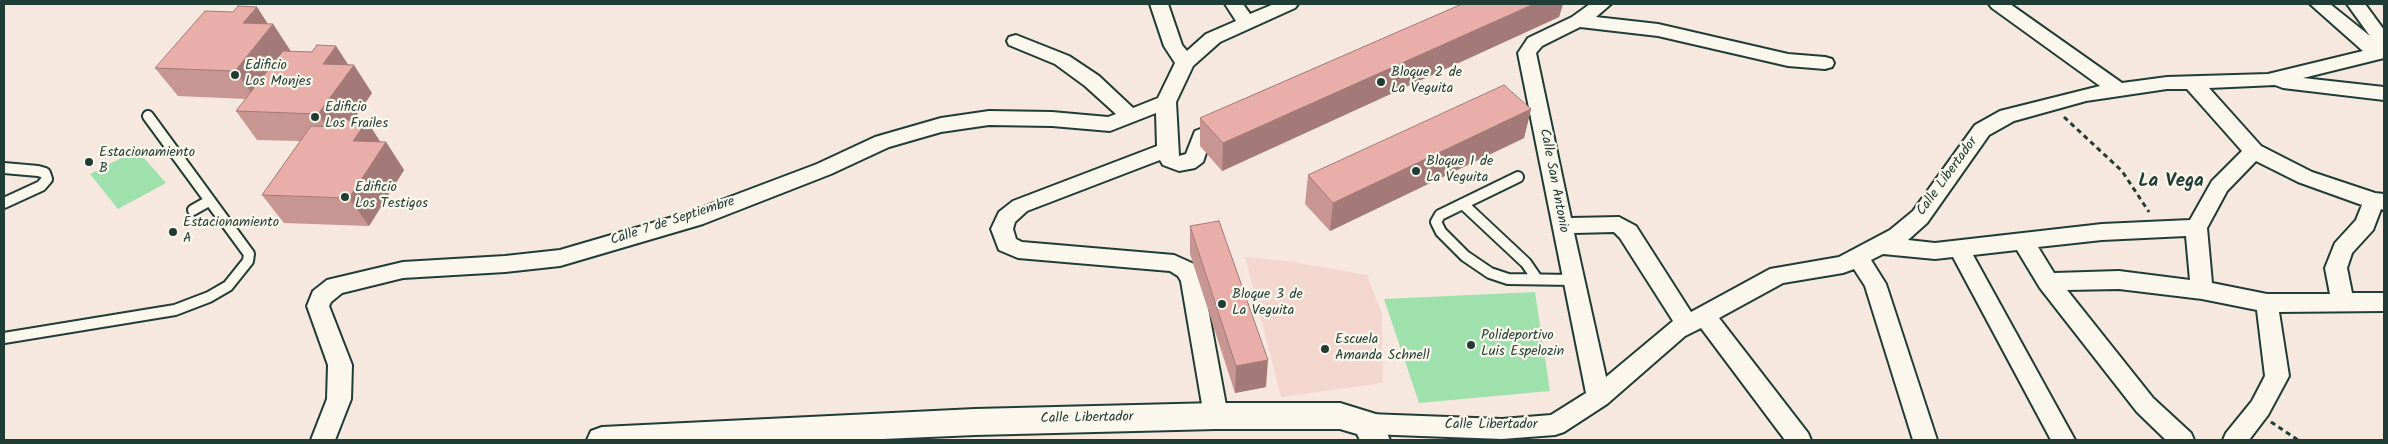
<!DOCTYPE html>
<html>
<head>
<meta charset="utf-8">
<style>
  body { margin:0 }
  #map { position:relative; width:2388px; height:444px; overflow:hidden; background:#f7e8df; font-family:Kalam,sans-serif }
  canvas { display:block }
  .frame { position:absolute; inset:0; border:5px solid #1f3d34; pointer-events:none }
</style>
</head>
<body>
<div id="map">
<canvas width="2388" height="444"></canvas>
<div class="frame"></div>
</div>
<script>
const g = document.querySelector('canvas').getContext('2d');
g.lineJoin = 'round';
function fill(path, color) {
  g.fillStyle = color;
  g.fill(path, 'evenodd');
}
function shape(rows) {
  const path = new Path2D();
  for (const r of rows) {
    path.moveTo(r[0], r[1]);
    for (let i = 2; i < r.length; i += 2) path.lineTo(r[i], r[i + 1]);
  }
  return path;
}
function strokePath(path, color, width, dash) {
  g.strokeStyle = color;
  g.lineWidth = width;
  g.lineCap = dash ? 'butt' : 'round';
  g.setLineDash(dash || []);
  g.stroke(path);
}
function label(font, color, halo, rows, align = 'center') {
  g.font = font + ' Kalam,sans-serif';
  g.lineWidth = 4.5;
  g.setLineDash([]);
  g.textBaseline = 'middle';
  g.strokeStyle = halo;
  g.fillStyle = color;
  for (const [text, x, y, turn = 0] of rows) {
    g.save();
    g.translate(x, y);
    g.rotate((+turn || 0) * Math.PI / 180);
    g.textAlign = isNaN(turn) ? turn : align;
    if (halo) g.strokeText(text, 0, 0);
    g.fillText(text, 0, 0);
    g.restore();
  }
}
fill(shape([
  [1245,257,1288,261,1367,275,1382,314,1383,383,1281,397]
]), '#f3d7cf');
fill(shape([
  [137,150,166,183,118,209,90,174],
  [1535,292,1550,391,1419,403,1384,299]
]), '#9ee1ad');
const service = shape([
  [4,168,38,171,45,173,47,179,41,186,4,203],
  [1518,177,1440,215,1436,222,1441,232,1465,256,1490,273,1508,279,1574,280],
  [1463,204,1526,263,1537,279],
  [193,210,209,201],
  [4,338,175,310,209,297,228,286,248,261,249,254,148,116]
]);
const minor = shape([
  [1150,4,1168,4,1182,45,1187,51,1206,34,1236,21,1225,4,1243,4,1250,14,1274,4,1298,4,1295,8,1220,42,1193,66,1176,102,1179,156,1186,154,1195,131,1224,120,1231,122,1234,127,1231,132,1210,141,1203,162,1195,168,1179,171,1163,165,1160,160,1027,211,1015,222,1013,229,1016,239,1022,242,1174,255,1194,264,1203,281,1228,416,1225,423,1216,426,1207,423,1204,416,1181,281,1178,276,1170,271,1018,258,999,250,991,229,999,212,1013,201,1157,146,1156,113,1110,131,1052,126,989,125,941,132,889,147,831,174,703,224,560,266,505,272,403,278,342,293,331,302,329,306,352,365,351,399,335,440,311,440,327,399,328,365,307,306,313,291,327,280,403,262,505,256,560,250,690,212,817,164,875,137,941,118,989,111,1052,112,1108,117,1116,114,1085,86,1055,64,1009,45,1007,41,1009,37,1016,35,1069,56,1099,76,1133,108,1158,98,1175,63,1164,46,1150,4],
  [1590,4,1611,4,1596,17,1658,24,1788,54,1825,57,1832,59,1834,63,1832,67,1825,69,1788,66,1658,36,1580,27,1542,46,1536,53,1571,218,1619,217,1636,226,1691,312,1770,269,1839,257,1890,230,1913,211,1975,125,2000,111,2100,86,1992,8,1989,4,2010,4,2122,83,2167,77,2268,74,2363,51,2310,4,2330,4,2370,36,2347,4,2365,4,2384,30,2384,58,2303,78,2384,87,2384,100,2283,88,2275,85,2209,88,2261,146,2312,172,2375,193,2384,194,2384,210,2381,209,2373,230,2352,253,2347,268,2352,293,2384,293,2384,311,2279,312,2289,376,2268,415,2249,440,2223,440,2226,433,2252,401,2265,376,2257,310,2202,299,2119,289,2067,290,2153,398,2191,433,2194,440,2166,440,2137,412,2040,288,2017,250,1973,255,2075,440,2051,440,1953,257,1935,259,1883,254,1871,260,1886,284,1937,440,1913,440,1865,286,1854,269,1843,273,1783,283,1719,318,1808,433,1811,440,1785,440,1701,328,1685,336,1607,404,1564,432,1555,435,1502,439,1368,434,1359,431,1356,424,1359,417,1368,414,1502,419,1551,415,1586,393,1518,53,1528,38,1572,17,1590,4],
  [2167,89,2187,89,2242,151,2212,181,2190,220,2102,224,1935,243,1908,240,1927,223,1989,135,2014,121,2086,101,2167,89],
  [2256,161,2298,182,2362,205,2356,220,2335,243,2325,268,2330,294,2267,294,2212,283,2207,228,2227,191,2256,161],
  [1614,232,1620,238,1673,321,1606,377,1574,233,1614,232],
  [2186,236,2190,280,2119,271,2054,273,2038,247,2102,240,2186,236]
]);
const tertiary = shape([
  [1216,403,1340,403,1379,415,1390,440,1360,440,1357,434,1340,429,1216,429,975,435,860,440,587,440,591,431,602,427,975,409,1216,403]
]);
strokePath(service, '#1f3d34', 14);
strokePath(minor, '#1f3d34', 4);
strokePath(tertiary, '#1f3d34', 4);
strokePath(shape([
  [2064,117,2122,171,2149,212],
  [2271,422,2298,440]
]), '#1f3d34', 3, [5, 4]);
strokePath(service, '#fbf7ec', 10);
fill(minor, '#fbf7ec');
fill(tertiary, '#fbf7ec');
fill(shape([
  [1462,4,1563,4,1559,17,1222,171,1200,146,1200,118],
  [268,24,273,24,290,51,312,52,336,46,348,65,372,93,353,120,367,121,380,142,386,142,404,170,369,226,284,223,262,195,300,141,257,140,236,111,246,99,178,96,155,68],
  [1531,109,1524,138,1330,231,1305,204,1308,175],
  [1190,226,1266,387,1235,393,1190,254]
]), '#c89692');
fill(shape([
  [1534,4,1563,4,1559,17,1222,171,1223,143],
  [257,7,270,27,273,24,292,53,256,99,235,71,243,23],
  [336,46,351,69,354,65,372,93,338,143,318,114,323,64],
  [1531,109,1524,138,1330,231,1333,203],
  [367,121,383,146,386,142,404,170,369,226,349,198,353,141],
  [1268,360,1266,387,1235,393,1236,366]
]), '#a37a77');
const building = shape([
  [1462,4,1534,4,1223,143,1200,118,1462,4],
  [238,6,257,7,243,23,273,24,235,71,155,68,205,11,233,12,238,6],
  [317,45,336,46,323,64,354,65,318,114,236,111,283,51,312,52,317,45],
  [1504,85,1531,109,1333,203,1308,175,1504,85],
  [346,120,367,121,353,141,386,142,349,198,262,195,311,126,342,127,346,120],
  [1219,221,1268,360,1236,366,1190,226,1219,221]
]);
fill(building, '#e9aeaa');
strokePath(building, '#a37a77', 1);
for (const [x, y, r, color] of [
  [235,75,5,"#1f3d34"],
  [1381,82,5,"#1f3d34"],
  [315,117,5,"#1f3d34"],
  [89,162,5,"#1f3d34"],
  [1416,171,5,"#1f3d34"],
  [345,197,5,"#1f3d34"],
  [173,232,5,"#1f3d34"],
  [1222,304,5,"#1f3d34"],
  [1471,345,5,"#1f3d34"],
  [1325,349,5,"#1f3d34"]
]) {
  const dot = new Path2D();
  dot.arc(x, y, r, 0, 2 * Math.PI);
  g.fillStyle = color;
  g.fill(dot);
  strokePath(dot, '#fbf7ec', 2);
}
label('14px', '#1f3d34', '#fbf7ec', [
  ["Edificio",245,67],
  ["Los Monjes",245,83],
  ["Bloque 2 de",1391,74],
  ["La Veguita",1391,90],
  ["Edificio",325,109],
  ["Los Frailes",325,125],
  ["Estacionamiento",99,154],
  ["B",99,170],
  ["Bloque 1 de",1426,163],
  ["La Veguita",1426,179],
  ["Edificio",355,189],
  ["Los Testigos",355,205],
  ["Estacionamiento",183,224],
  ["A",183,240],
  ["Bloque 3 de",1232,296],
  ["La Veguita",1232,312],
  ["Polideportivo",1481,337],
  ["Luis Espelozin",1481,353],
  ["Escuela",1335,341],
  ["Amanda Schnell",1335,357]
], 'left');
label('14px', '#1f3d34', '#fbf7ec', [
  ["Calle Libertador",1948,177,-54],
  ["Calle San Antonio",1553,181,79],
  ["Calle 7 de Septiembre",673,222,-18],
  ["Calle Libertador",1087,419,-1],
  ["Calle Libertador",1491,426]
]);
label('bold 19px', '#1f3d34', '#fbf7ec', [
  ["La Vega",2171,183]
]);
</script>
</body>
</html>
